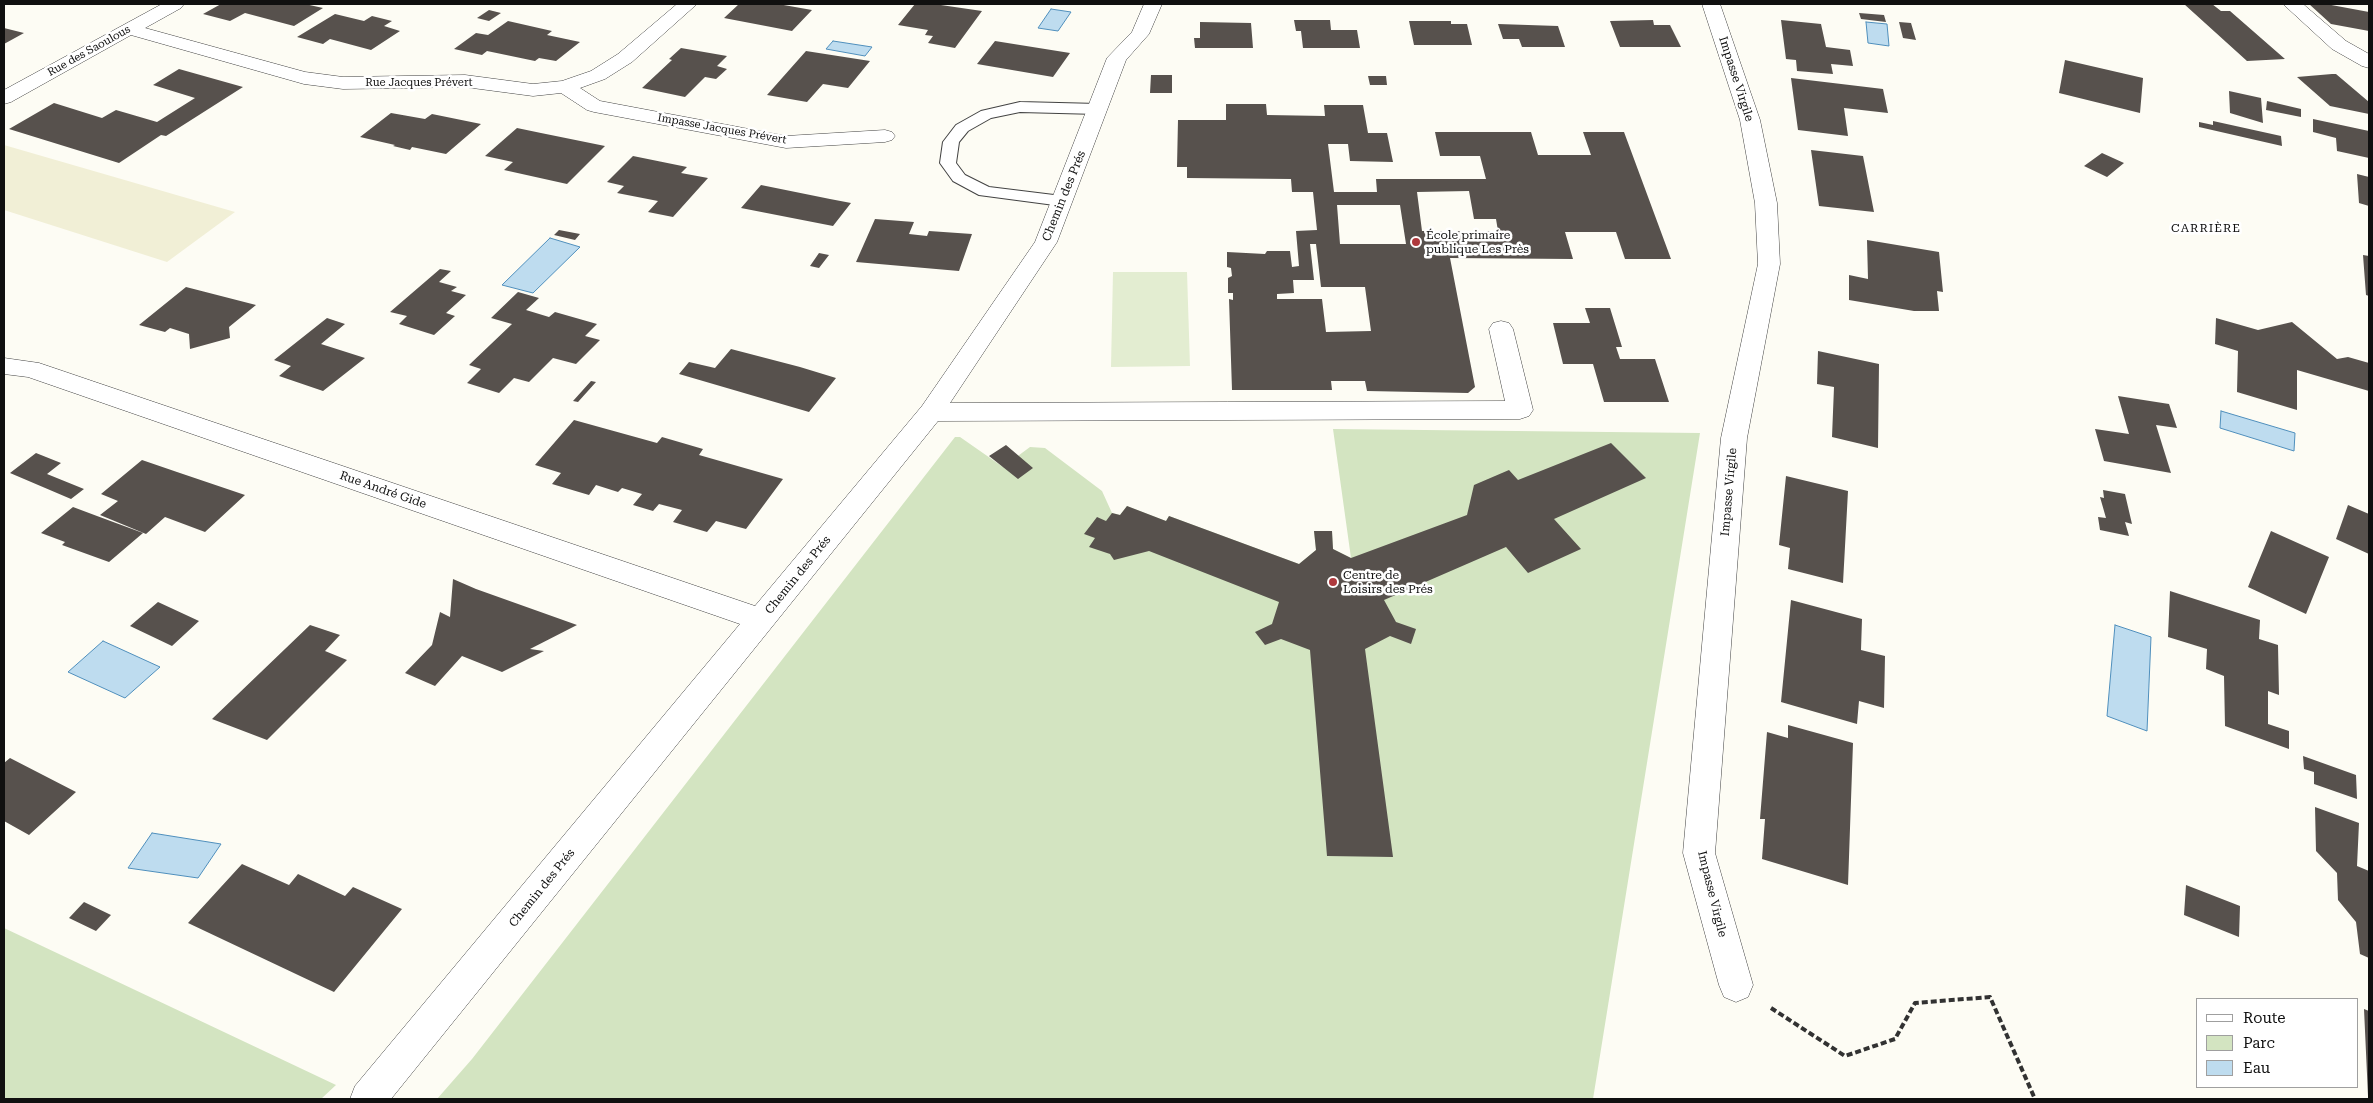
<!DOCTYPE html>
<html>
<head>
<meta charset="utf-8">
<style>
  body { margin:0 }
  #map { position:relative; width:2373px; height:1103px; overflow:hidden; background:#fdfcf4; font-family:"Roboto Serif",serif }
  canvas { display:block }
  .frame { position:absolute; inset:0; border:5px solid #101010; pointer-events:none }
  .legend { position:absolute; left:2196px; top:998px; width:162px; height:90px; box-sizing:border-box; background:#fff; border:1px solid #9f9f9f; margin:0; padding:6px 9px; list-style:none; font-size:15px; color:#101010 }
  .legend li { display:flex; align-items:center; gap:10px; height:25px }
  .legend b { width:25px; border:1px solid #9f9f9f }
</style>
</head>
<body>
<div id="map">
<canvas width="2373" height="1103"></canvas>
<div class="frame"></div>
<ul class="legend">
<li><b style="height:6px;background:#fff"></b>Route</li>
<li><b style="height:14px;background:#d3e4c1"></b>Parc</li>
<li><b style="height:14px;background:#bedcef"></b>Eau</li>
</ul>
</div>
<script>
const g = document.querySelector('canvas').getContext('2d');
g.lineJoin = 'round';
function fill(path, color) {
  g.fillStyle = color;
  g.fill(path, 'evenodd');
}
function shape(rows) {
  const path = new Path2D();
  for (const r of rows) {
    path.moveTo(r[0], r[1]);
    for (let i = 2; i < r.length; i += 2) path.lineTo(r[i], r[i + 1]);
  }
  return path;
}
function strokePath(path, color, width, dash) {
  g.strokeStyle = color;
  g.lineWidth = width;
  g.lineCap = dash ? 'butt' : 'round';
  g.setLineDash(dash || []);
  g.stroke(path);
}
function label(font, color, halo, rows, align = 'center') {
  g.font = font + ' "Roboto Serif",serif';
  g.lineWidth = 5;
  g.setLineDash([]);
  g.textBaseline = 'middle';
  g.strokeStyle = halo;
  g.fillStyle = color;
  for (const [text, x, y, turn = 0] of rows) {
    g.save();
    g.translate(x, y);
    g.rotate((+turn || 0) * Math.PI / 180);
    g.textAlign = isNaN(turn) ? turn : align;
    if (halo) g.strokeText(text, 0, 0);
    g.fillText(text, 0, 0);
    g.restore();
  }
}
fill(shape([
  [4,145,235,212,167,262,4,210]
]), '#f1efd6');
fill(shape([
  [1333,429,1700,433,1593,1099,437,1099,472,1059,955,437,960,437,1003,467,1030,447,1045,448,1102,491,1112,513,1120,515,1127,506,1166,521,1169,516,1299,564,1316,550,1314,531,1332,531,1333,549,1351,558],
  [4,928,336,1085,321,1099,4,1099]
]), '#d3e4c1');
fill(shape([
  [1113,272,1187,272,1190,366,1111,367]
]), '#e3edd1');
const water = shape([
  [1051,9,1071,12,1058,31,1038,28,1051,9],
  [1866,22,1887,24,1889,46,1868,43,1866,22],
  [833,41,872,47,865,56,826,49,833,41],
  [550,238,580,247,533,293,502,285,550,238],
  [2221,411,2295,433,2294,451,2220,428,2221,411],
  [2115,625,2151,637,2147,731,2107,716,2115,625],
  [103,641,160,667,125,698,68,672,103,641],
  [152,833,221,844,198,878,128,868,152,833]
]);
fill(water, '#bedcef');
strokePath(water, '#4f8fbc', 1);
fill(shape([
  [221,4,305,4,323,8,294,26,245,13,230,21,203,14],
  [739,4,778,4,812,10,792,31,724,18],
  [915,4,934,4,982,11,955,48,928,43,933,36,925,35,928,30,898,25],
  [2184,4,2212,4,2221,11,2230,11,2285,59,2247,61],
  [2309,4,2326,4,2369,12,2369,31,2331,24],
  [489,10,501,13,489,21,477,18],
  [1859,13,1884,15,1886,22,1861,19],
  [335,14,364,21,372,16,392,21,384,26,400,31,371,50,330,39,323,44,297,37],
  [1294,20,1330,20,1331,30,1357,30,1360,48,1303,48,1301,31,1296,31],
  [1653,20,1654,25,1670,25,1681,47,1620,47,1610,21],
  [1781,20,1821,24,1826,47,1850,50,1853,66,1831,64,1833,74,1797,71,1796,60,1786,59],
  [508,21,552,31,547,35,580,42,556,61,539,58,535,61,487,51,482,55,454,49,476,33,488,35],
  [1409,21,1451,21,1451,24,1467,24,1472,45,1414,45],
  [1200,22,1251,23,1253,48,1195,48,1194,38,1200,38],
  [1899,22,1911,23,1916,40,1903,38],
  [1498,24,1558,26,1565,47,1522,47,1519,39,1503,39],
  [4,28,24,33,4,44],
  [995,41,1070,53,1053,77,977,64],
  [681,48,727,56,717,66,727,69,716,79,705,77,685,97,642,88,672,60,669,59],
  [806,51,870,61,848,88,823,84,807,102,767,95],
  [2065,60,2143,78,2140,113,2059,93],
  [179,69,243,87,166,136,161,135,119,163,9,129,54,103,102,118,116,110,157,122,195,98,153,85],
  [2332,74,2336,74,2369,102,2369,114,2330,106,2297,77],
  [1151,75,1172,75,1172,93,1150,93],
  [1368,76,1386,76,1387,85,1370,85],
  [1791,78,1883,89,1888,113,1844,108,1848,136,1798,130],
  [2229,91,2261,98,2263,123,2230,113],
  [2267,101,2301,109,2301,117,2266,110],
  [1226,104,1266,104,1267,115,1325,116,1324,105,1363,105,1368,133,1387,133,1393,162,1350,161,1348,144,1328,144,1334,192,1377,192,1376,179,1486,179,1480,156,1440,156,1435,132,1531,132,1538,155,1591,155,1583,132,1624,132,1671,259,1625,259,1616,232,1565,232,1573,259,1450,258,1475,387,1468,393,1367,391,1365,381,1331,381,1332,390,1232,390,1229,299,1233,300,1233,293,1228,293,1228,278,1232,276,1231,268,1227,267,1227,252,1265,254,1267,251,1290,251,1292,267,1299,266,1296,231,1317,230,1313,192,1292,192,1291,179,1187,178,1187,167,1177,167,1178,120,1226,120],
  [1469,191,1474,219,1496,219,1498,231,1422,231,1417,192],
  [1337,205,1400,205,1406,244,1340,244],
  [1310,244,1316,244,1321,287,1365,287,1371,331,1326,332,1322,299,1277,299,1277,294,1294,293,1293,280,1314,280],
  [391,113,425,119,432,114,481,124,446,154,412,147,410,150,393,146,395,145,360,137],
  [2313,119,2369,131,2369,158,2337,151,2336,138,2313,132],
  [2213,121,2281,136,2282,146,2199,127,2199,122,2213,125],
  [517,128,541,133,605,146,567,184,504,170,513,162,485,156],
  [1811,150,1863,156,1874,212,1819,206],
  [2102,153,2124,163,2107,177,2084,166],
  [633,156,687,167,681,173,708,178,673,217,648,212,658,201,617,193,624,186,607,182],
  [2357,174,2369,177,2369,206,2359,203],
  [761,185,830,199,851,203,833,226,741,208],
  [875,219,914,222,909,234,927,236,929,231,972,234,959,271,856,262],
  [559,230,580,234,575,240,554,235],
  [1867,240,1939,252,1943,292,1937,291,1939,311,1914,311,1849,300,1849,275,1868,279],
  [819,253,829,255,819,268,810,266],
  [2363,255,2369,256,2369,296,2366,295],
  [440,269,451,271,439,282,457,287,451,291,466,295,446,313,455,316,434,335,399,324,407,316,390,312],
  [186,287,256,305,229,327,230,338,190,349,189,334,170,328,165,332,139,325],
  [518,292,539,298,526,310,549,317,555,312,597,324,585,336,600,340,576,364,553,358,529,382,514,378,499,393,467,383,481,369,469,365,512,324,491,318],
  [1585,308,1610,308,1622,347,1616,347,1620,359,1655,359,1669,402,1604,402,1593,364,1563,364,1553,323,1590,323],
  [327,318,345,324,321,344,365,358,323,391,279,376,291,366,274,360],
  [2216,318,2258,330,2292,322,2337,359,2348,357,2369,363,2369,391,2297,370,2297,410,2237,392,2238,351,2215,344],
  [731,349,800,367,836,378,809,412,679,374,689,362,715,368],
  [1818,351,1879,364,1878,448,1832,437,1834,387,1817,384],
  [591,381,596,382,578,402,573,401],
  [2118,396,2169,404,2177,428,2156,425,2171,473,2104,461,2095,429,2129,434],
  [574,420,657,443,662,437,703,449,699,455,783,479,746,529,716,521,707,532,673,522,682,510,659,504,653,511,633,505,642,494,622,488,618,492,596,485,589,495,552,484,561,473,535,465],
  [1611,443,1646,478,1554,519,1581,549,1528,573,1506,547,1384,600,1396,622,1416,629,1411,644,1390,636,1365,649,1393,857,1327,856,1310,650,1281,639,1265,645,1255,632,1272,624,1279,602,1149,551,1114,560,1110,554,1089,547,1095,538,1084,534,1097,517,1106,521,1112,513,1120,515,1127,506,1166,521,1169,516,1299,564,1316,550,1314,531,1332,531,1333,549,1351,558,1467,515,1474,485,1509,470,1518,480],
  [1006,445,1033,468,1018,479,989,456],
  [36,453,61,463,47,474,84,489,71,499,10,473],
  [142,460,177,472,245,495,205,532,165,517,146,534,100,515,118,501,101,494],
  [1786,476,1848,491,1843,583,1788,569,1790,548,1779,545],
  [2103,490,2125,494,2132,524,2125,522,2129,536,2100,530,2098,517,2106,518,2100,497,2104,498],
  [2348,505,2369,514,2369,554,2336,539],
  [73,507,97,516,143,533,109,562,62,545,65,542,41,533],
  [2271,531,2329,557,2306,614,2248,587],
  [453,579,476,589,577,625,530,649,544,651,502,672,462,656,435,686,405,673,432,645,440,612,450,617],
  [2170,591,2260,620,2259,639,2278,645,2279,695,2268,691,2268,724,2289,731,2289,749,2225,726,2224,676,2206,669,2207,649,2168,637],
  [1791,600,1862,619,1861,650,1885,656,1884,708,1859,701,1857,724,1781,702],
  [158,602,199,621,172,646,130,626],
  [310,625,340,635,325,651,347,660,267,740,212,719],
  [1788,725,1853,743,1848,885,1762,859,1765,819,1760,819,1767,732,1788,738],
  [2303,756,2356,775,2357,799,2314,784,2314,772,2304,769],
  [10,758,76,792,29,835,4,821,4,763],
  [2315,807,2359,823,2357,866,2369,871,2369,958,2360,954,2356,922,2338,900,2337,873,2316,851],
  [242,864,289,885,298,874,345,896,353,887,402,909,334,992,188,923],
  [2186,885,2240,906,2239,937,2184,915],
  [84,902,111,915,96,931,69,918],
  [2364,1009,2369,1011,2369,1096,2368,1096]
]), '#57514d');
const lane = shape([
  [1020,102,1098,104,1106,109,1098,114,1020,112,991,118,968,131,959,142,956,163,965,175,989,187,1062,196,1068,197,1070,201,1068,205,1062,206,979,195,953,181,940,163,943,142,956,125,981,111,1020,102]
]);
const street = shape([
  [162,4,184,4,181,8,145,28,305,72,343,77,465,75,533,84,562,81,591,71,618,54,677,4,697,4,632,62,605,79,580,88,600,101,786,136,885,130,892,132,895,136,892,140,885,142,786,148,594,112,587,110,561,93,533,96,465,87,343,89,304,84,131,35,11,102,4,104,4,90,162,4],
  [1144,4,1162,4,1149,34,1126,60,1057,242,950,403,1505,401,1489,329,1493,323,1501,321,1509,323,1513,329,1533,410,1529,416,1520,419,938,421,391,1099,350,1099,355,1086,740,624,28,377,4,374,4,358,39,363,755,606,922,406,1035,242,1107,58,1132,32,1144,4],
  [1702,4,1720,4,1760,120,1777,203,1780,264,1747,438,1715,853,1753,985,1748,997,1736,1002,1724,997,1719,985,1683,853,1721,438,1758,264,1755,203,1740,120,1702,4],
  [2283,4,2303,4,2346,41,2369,54,2369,68,2362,66,2332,49,2283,4]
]);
strokePath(lane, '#434343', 2);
strokePath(street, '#434343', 1);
strokePath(shape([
  [1771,1008,1845,1056,1895,1039,1915,1003,1990,997,2035,1099]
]), '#323232', 4, [6, 3]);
fill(lane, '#fff');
fill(street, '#fff');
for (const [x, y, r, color] of [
  [1416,242,5,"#ae393d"],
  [1333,582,5,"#ae393d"]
]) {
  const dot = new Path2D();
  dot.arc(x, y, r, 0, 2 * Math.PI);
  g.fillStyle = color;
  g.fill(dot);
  strokePath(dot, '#fff', 2);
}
label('11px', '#101010', '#fff', [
  ["Rue des Saoulous",89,51,-29],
  ["Rue Jacques Prévert",419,83],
  ["Impasse Jacques Prévert",722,129,10]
]);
label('12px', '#101010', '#fff', [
  ["Impasse Virgile",1736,79,72],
  ["Chemin des Prés",1064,196,-68],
  ["Rue André Gide",383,490,19],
  ["Impasse Virgile",1729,492,-85],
  ["Chemin des Prés",798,575,-51],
  ["Chemin des Prés",542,888,-51],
  ["Impasse Virgile",1712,894,76]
]);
g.letterSpacing = '1px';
label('12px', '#101010', '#fff', [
  ["CARRIÈRE",2206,228]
]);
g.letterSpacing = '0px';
label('12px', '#101010', '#fff', [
  ["École primaire",1426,235],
  ["publique Les Près",1426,249],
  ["Centre de",1343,575],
  ["Loisirs des Prés",1343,589]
], 'left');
</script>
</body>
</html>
